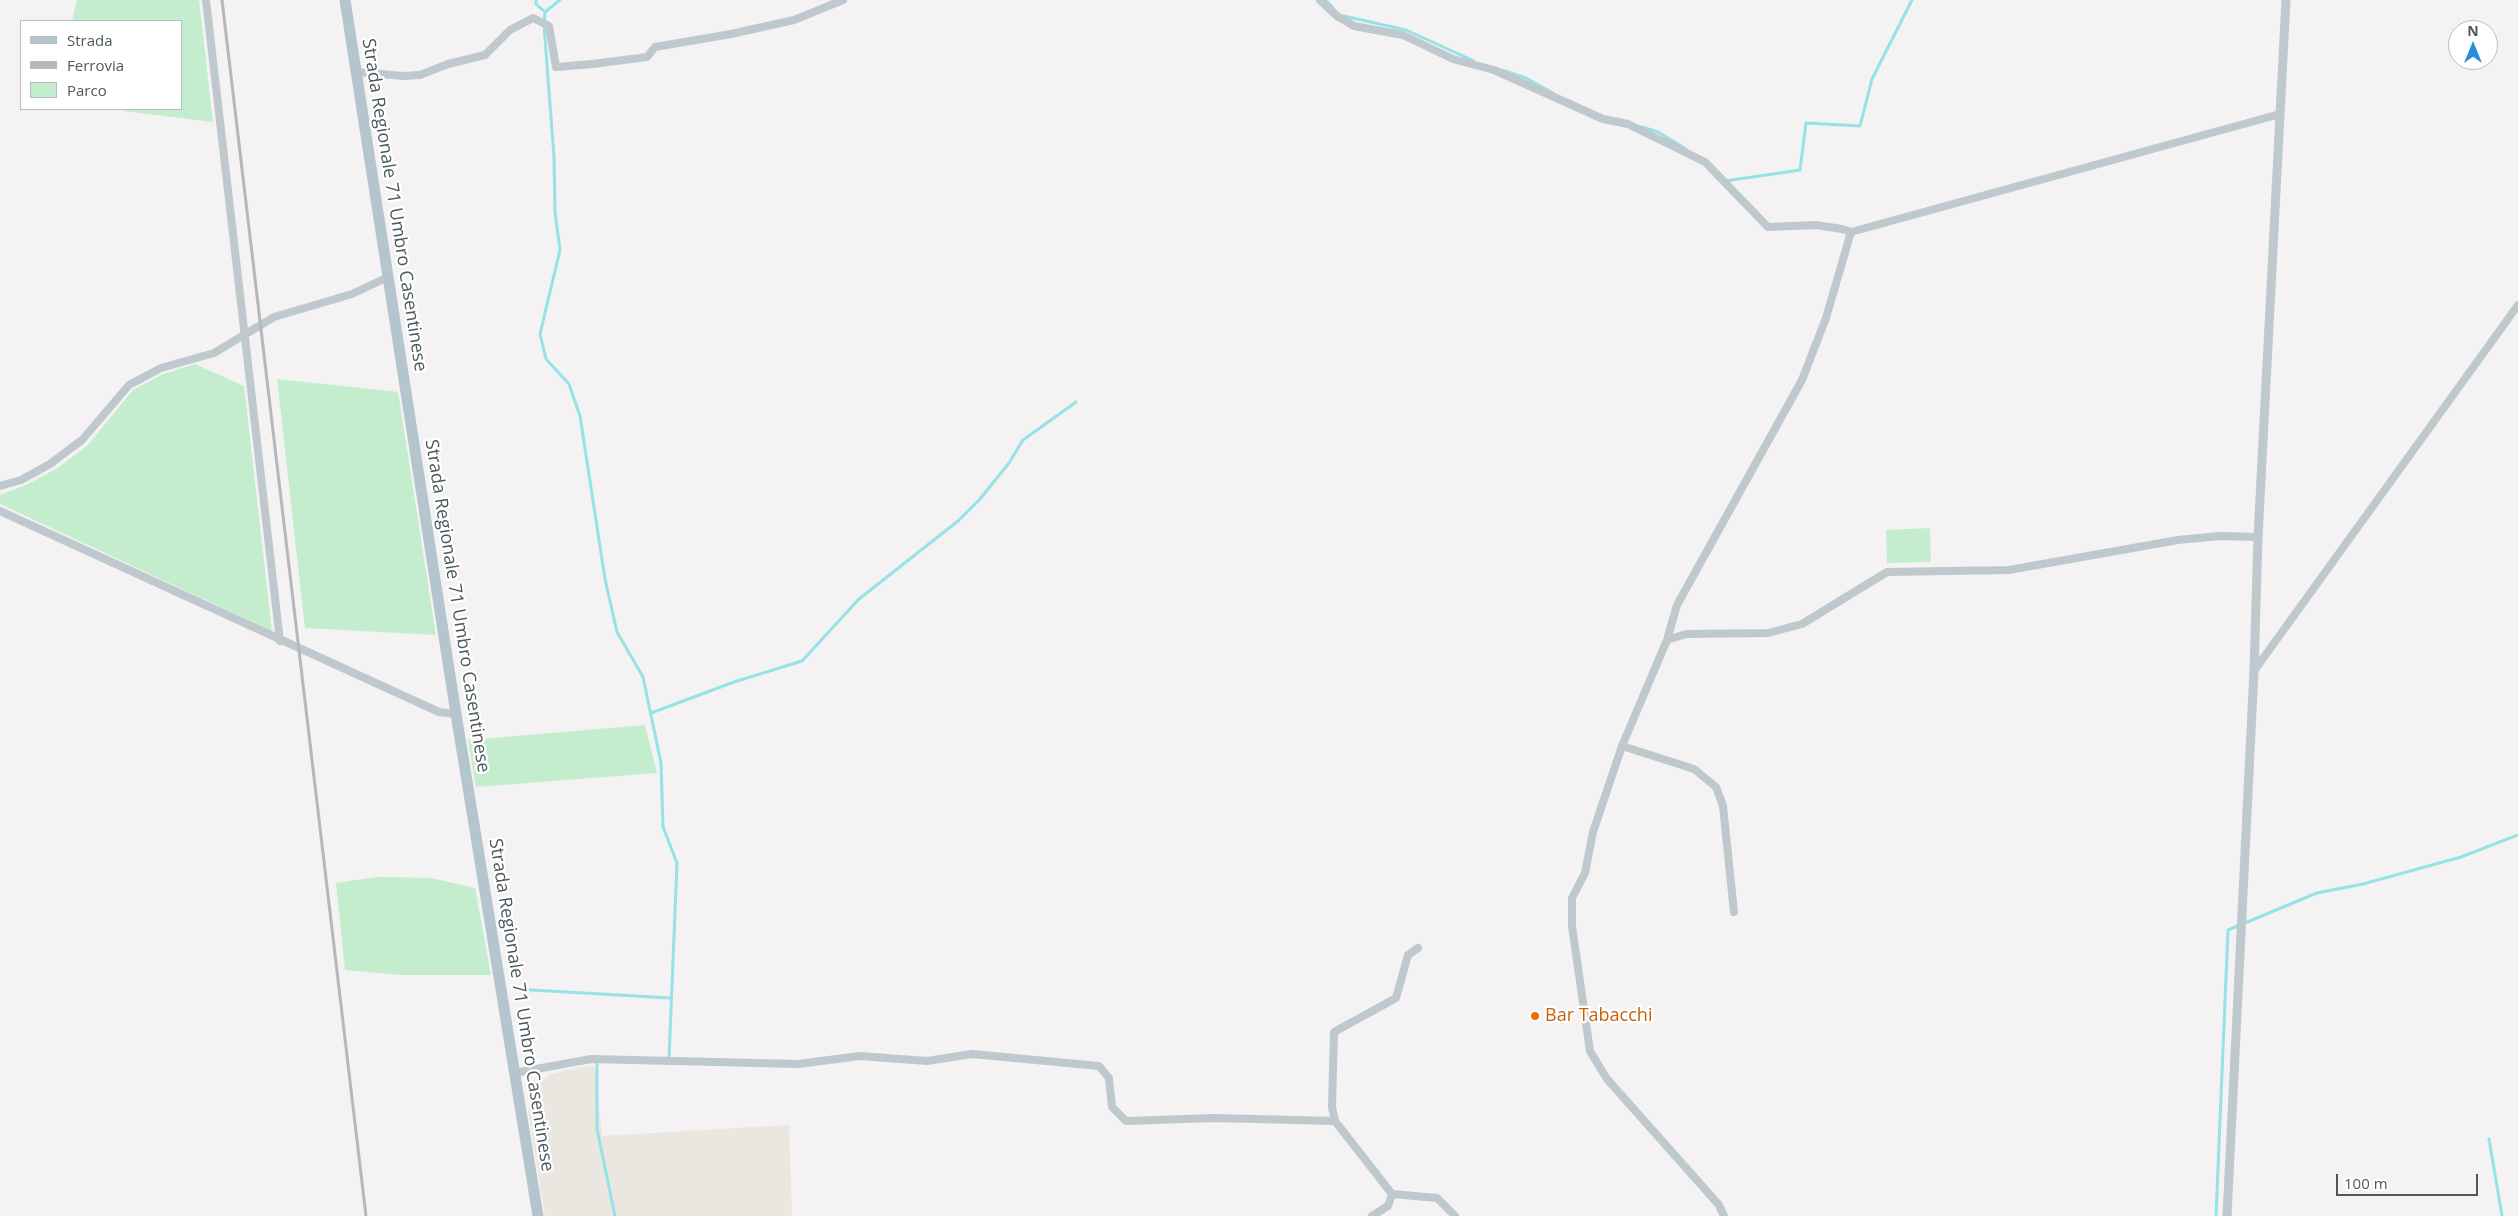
<!DOCTYPE html>
<html>
<head>
<meta charset="utf-8">
<style>
  body { margin:0 }
  #map { position:relative; width:2518px; height:1216px; overflow:hidden; background:#f4f2f2; font-family:"Open Sans",sans-serif }
  canvas { display:block }
  .legend { position:absolute; left:20px; top:20px; width:162px; height:90px; box-sizing:border-box; background:#fff; border:1px solid #b7bcbf; margin:0; padding:6px 9px; list-style:none; font-size:15px; color:#4b585e }
  .legend li { display:flex; align-items:center; gap:10px; height:25px }
  .legend b { width:25px; border:1px solid #b7bcbf }
  .north { position:absolute; left:2448px; top:20px; width:50px; height:50px; box-sizing:border-box; background:#fff; border:1px solid #b7bcbf; border-radius:50%; rotate:0deg; font-size:14px; font-weight:700; line-height:20px; text-align:center; color:#4b585e }
  .north::after { content:''; display:block; margin:auto; width:18px; height:22px; background:#278fd9; clip-path:polygon(50% 0,100% 100%,50% 72%,0 100%) }
  .scale { position:absolute; left:2336px; top:1174px; width:142px; height:22px; box-sizing:border-box; border:2px solid #4b585e; border-top:0; padding-left:6px; font-size:15px; line-height:18px; white-space:nowrap; color:#4b585e; -webkit-text-stroke:4px #fff; paint-order:stroke }
</style>
</head>
<body>
<div id="map">
<canvas width="2518" height="1216"></canvas>
<ul class="legend">
<li><b style="height:6px;background:#b4c5ce"></b>Strada</li>
<li><b style="height:6px;background:#b4b8bb"></b>Ferrovia</li>
<li><b style="height:14px;background:#c4edce"></b>Parco</li>
</ul>
<div class="north">N</div>
<div class="scale">100 m</div>
</div>
<script>
const g = document.querySelector('canvas').getContext('2d');
g.lineJoin = 'round';
function fill(path, color) {
  g.fillStyle = color;
  g.fill(path, 'evenodd');
}
function shape(rows) {
  const path = new Path2D();
  for (const r of rows) {
    path.moveTo(r[0], r[1]);
    for (let i = 2; i < r.length; i += 2) path.lineTo(r[i], r[i + 1]);
  }
  return path;
}
function strokePath(path, color, width, dash) {
  g.strokeStyle = color;
  g.lineWidth = width;
  g.lineCap = dash ? 'butt' : 'round';
  g.setLineDash(dash || []);
  g.stroke(path);
}
function label(font, color, halo, rows, align = 'center') {
  g.font = font + ' "Open Sans",sans-serif';
  g.lineWidth = 4.5;
  g.setLineDash([]);
  g.textBaseline = 'middle';
  g.strokeStyle = halo;
  g.fillStyle = color;
  for (const [text, x, y, turn = 0] of rows) {
    g.save();
    g.translate(x, y);
    g.rotate((+turn || 0) * Math.PI / 180);
    g.textAlign = isNaN(turn) ? turn : align;
    if (halo) g.strokeText(text, 0, 0);
    g.fillText(text, 0, 0);
    g.restore();
  }
}
fill(shape([
  [595,1066,602,1136,789,1125,792,1216,545,1216,528,1110,535,1086,551,1074,581,1067]
]), '#eae6e0');
fill(shape([
  [77,0,199,0,213,122,123,111,124,109,181,109,181,21,72,21],
  [195,364,244,386,272,631,0,504,0,495,26,485,56,469,87,446,133,390,163,374],
  [277,379,398,392,436,635,305,628],
  [1930,528,1931,562,1887,563,1886,530],
  [645,725,657,773,476,787,468,740],
  [377,877,431,878,475,888,491,975,401,975,345,970,336,883]
]), '#c4edce');
strokePath(shape([
  [536,0,536,4,545,12],
  [560,0,545,12,544,25,554,157,555,212,560,250,540,334,546,359,569,384,580,416,605,579,617,632,643,677,661,763,663,827,677,863,669,1059],
  [1326,0,1333,8],
  [1344,16,1406,30,1474,61],
  [1502,70,1526,78,1553,93],
  [1642,127,1658,132,1686,149],
  [1725,181,1800,170,1806,123,1860,126,1872,79,1912,0],
  [651,713,734,682,802,661,859,599,958,521,980,499,1009,463,1023,440,1076,402],
  [514,989,670,998],
  [597,1060,597,1129,615,1216],
  [2489,1139,2502,1216],
  [2216,1216,2228,930,2317,893,2363,884,2461,857,2518,835]
]), '#95e2e7', 3);
strokePath(shape([
  [206,0,280,641],
  [1320,0,1337,16,1354,26,1403,35,1453,59,1494,70,1603,119,1628,124,1705,162,1768,227,1816,225,1842,229,1851,232,2280,114],
  [356,72,404,76,420,75,448,64,485,55,510,30,533,18,549,26,556,67,593,64,647,57,655,47,731,34,794,20,843,0],
  [0,486,21,480,50,464,82,440,129,385,161,368,214,353,274,317,352,294,388,277],
  [0,511,439,712,456,714],
  [1667,640,1677,605,1802,380,1826,318,1851,232],
  [2254,671,2518,305],
  [1622,746,1694,769,1716,787,1723,806,1734,912],
  [1418,948,1408,955,1396,998,1334,1032,1332,1107,1335,1121,1392,1194,1437,1198,1455,1216],
  [514,1073,591,1059,798,1064,860,1056,927,1061,972,1054,1099,1066,1109,1078,1112,1107,1126,1121,1214,1118,1335,1121],
  [1372,1216,1388,1206,1392,1194],
  [1724,1216,1719,1205,1607,1079,1590,1051,1572,926,1572,898,1585,873,1593,832,1622,746,1667,640,1686,634,1768,633,1802,624,1887,572,2009,570,2178,540,2220,536,2258,537]
]), '#bfc8cd', 8);
strokePath(shape([
  [2227,1216,2254,671,2258,537,2286,0]
]), '#bfc8cd', 9);
strokePath(shape([
  [345,0,456,714,538,1216]
]), '#b4c5ce', 11);
strokePath(shape([
  [222,0,366,1216]
]), '#b4b8bb', 3);
for (const [x, y, r, color] of [
  [1535,1016,5,"#e8710a"]
]) {
  const dot = new Path2D();
  dot.arc(x, y, r, 0, 2 * Math.PI);
  g.fillStyle = color;
  g.fill(dot);
  strokePath(dot, '#fff', 2);
}
label('18px', '#4b585e', '#fff', [
  ["Strada Regionale 71 Umbro Casentinese",394,205,81],
  ["Strada Regionale 71 Umbro Casentinese",457,606,81],
  ["Strada Regionale 71 Umbro Casentinese",521,1005,81]
]);
label('18px', '#c56008', '#fff', [
  ["Bar Tabacchi",1545,1016]
], 'left');
</script>
</body>
</html>
